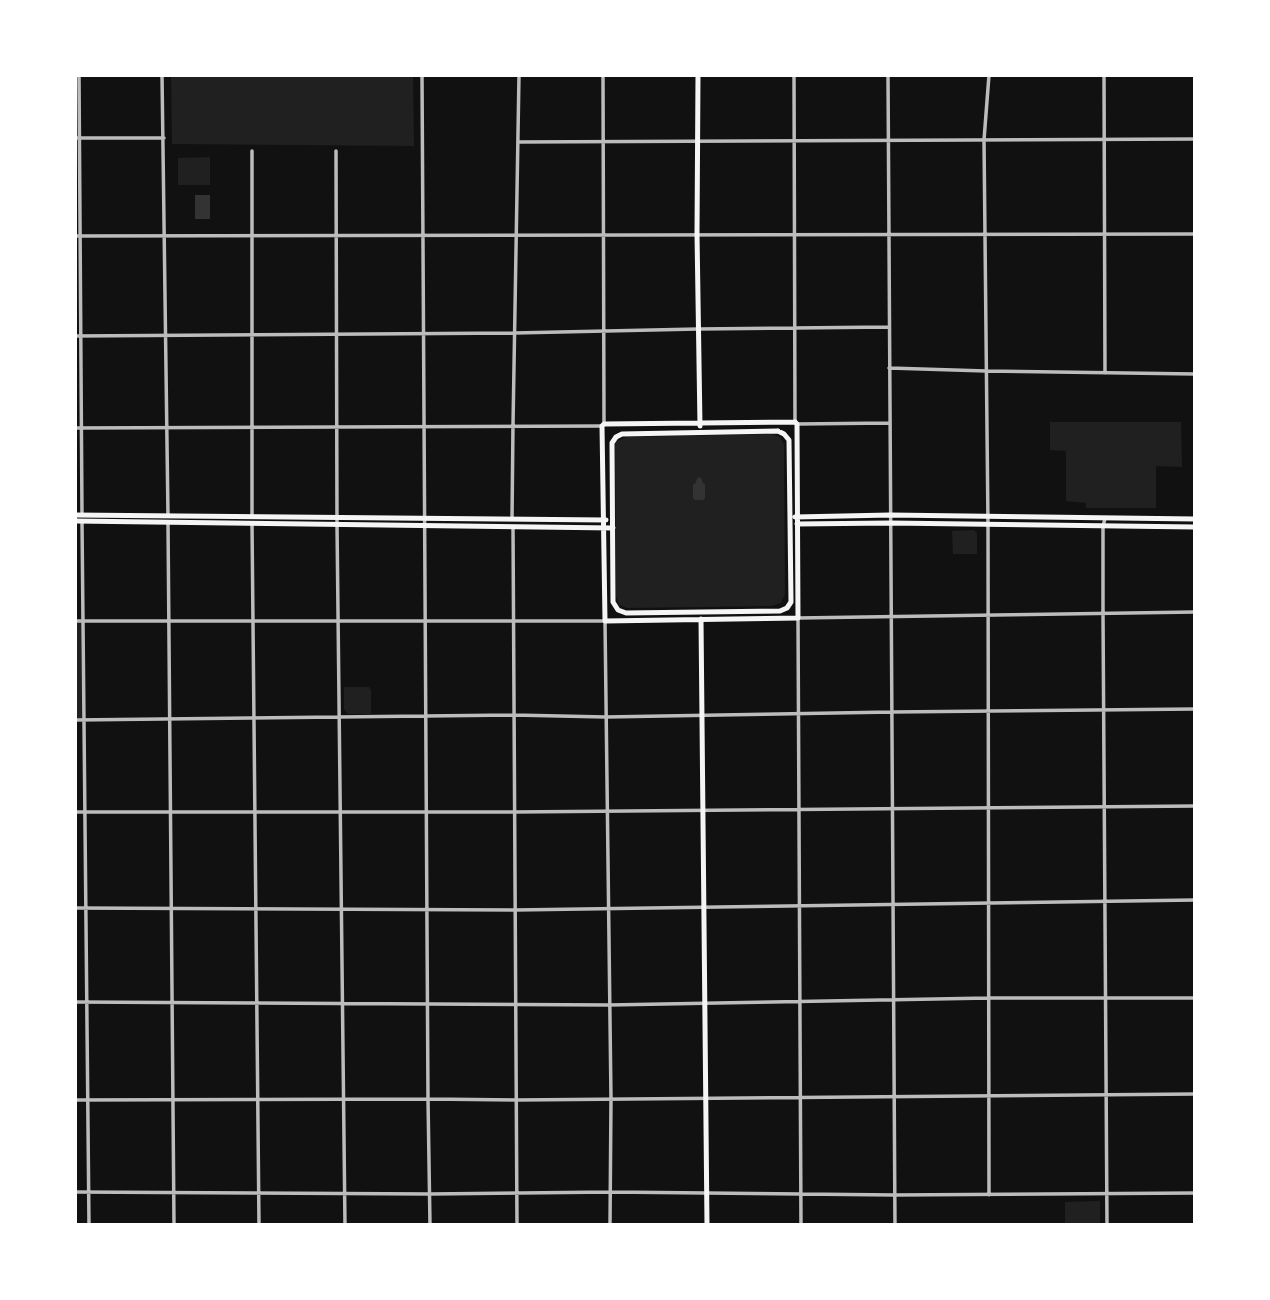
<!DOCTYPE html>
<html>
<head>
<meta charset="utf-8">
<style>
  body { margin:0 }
  #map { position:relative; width:1270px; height:1300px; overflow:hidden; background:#111; font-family:"Crimson Pro",serif }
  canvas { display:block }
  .frame { position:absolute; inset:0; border:77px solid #fff; pointer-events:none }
</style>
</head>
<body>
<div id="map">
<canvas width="1270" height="1300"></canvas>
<div class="frame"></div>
</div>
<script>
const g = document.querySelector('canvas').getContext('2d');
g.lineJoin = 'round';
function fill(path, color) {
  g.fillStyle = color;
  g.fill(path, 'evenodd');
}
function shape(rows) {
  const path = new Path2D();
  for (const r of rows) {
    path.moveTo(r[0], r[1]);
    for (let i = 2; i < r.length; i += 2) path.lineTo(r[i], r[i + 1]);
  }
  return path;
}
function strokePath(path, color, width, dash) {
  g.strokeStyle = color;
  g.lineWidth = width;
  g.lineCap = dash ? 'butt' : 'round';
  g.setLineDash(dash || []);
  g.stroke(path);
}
fill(shape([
  [171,75,413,75,414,146,172,144],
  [210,157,210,185,178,185,178,158],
  [1050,422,1181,422,1182,467,1156,466,1156,508,1086,508,1086,503,1066,501,1066,451,1050,450],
  [771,434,780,437,784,445,785,594,781,603,771,606,627,608,619,605,616,596,615,445,617,441,627,437],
  [974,530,977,533,977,554,953,554,952,531],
  [75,622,81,622,82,719,75,719],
  [344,687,369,687,371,690,371,714,348,714,344,709],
  [1100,1201,1100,1225,1065,1225,1065,1202]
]), '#202020');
fill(shape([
  [195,195,210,195,210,219,195,219],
  [698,477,701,478,703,483,705,484,705,498,703,500,695,500,693,498,693,484,695,484]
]), '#333');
strokePath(shape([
  [79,75,82,514],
  [162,75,168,516],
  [422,75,428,1099,430,1225],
  [603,75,604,423],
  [794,75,795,422],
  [888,75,895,1225],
  [1104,75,1105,373],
  [75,138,164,138],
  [519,142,1195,139],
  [252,151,252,516],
  [336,151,337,525,345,1225],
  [75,236,1195,234],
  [75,336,514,333,698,329,889,327],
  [889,368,986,371,1195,374],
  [797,424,890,423],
  [75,428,602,426],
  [1105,518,1103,527,1103,614,1107,1225],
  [512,519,513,425,519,75],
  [82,522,89,1225],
  [168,523,174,1225],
  [252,523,259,1225],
  [513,527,517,1225],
  [75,621,605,621,611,1099,610,1225],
  [75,720,513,715,606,717,892,712,1195,709],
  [75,812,514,812,1195,806],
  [75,908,515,910,1195,900],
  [75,1002,609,1005,989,998,1195,998],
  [75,1100,428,1099,517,1100,1195,1094],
  [75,1192,430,1194,611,1192,895,1195,1195,1193],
  [989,1195,988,525,984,140,989,75],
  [801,1225,798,618,1195,612]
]), '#bcbcbc', 3.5);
strokePath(shape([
  [698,75,697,234,700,426],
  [795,422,797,424,798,618,605,621,602,426,604,424,795,422],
  [778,431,784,434,789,440,791,602,787,608,780,611,701,612,626,613,618,610,613,602,612,443,616,437,622,434,778,431],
  [75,515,606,520],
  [795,517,890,515,1195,519],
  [75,521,613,528],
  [797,524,890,523,1195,527],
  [701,619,707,1225]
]), '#f5f5f5', 5);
</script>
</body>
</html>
